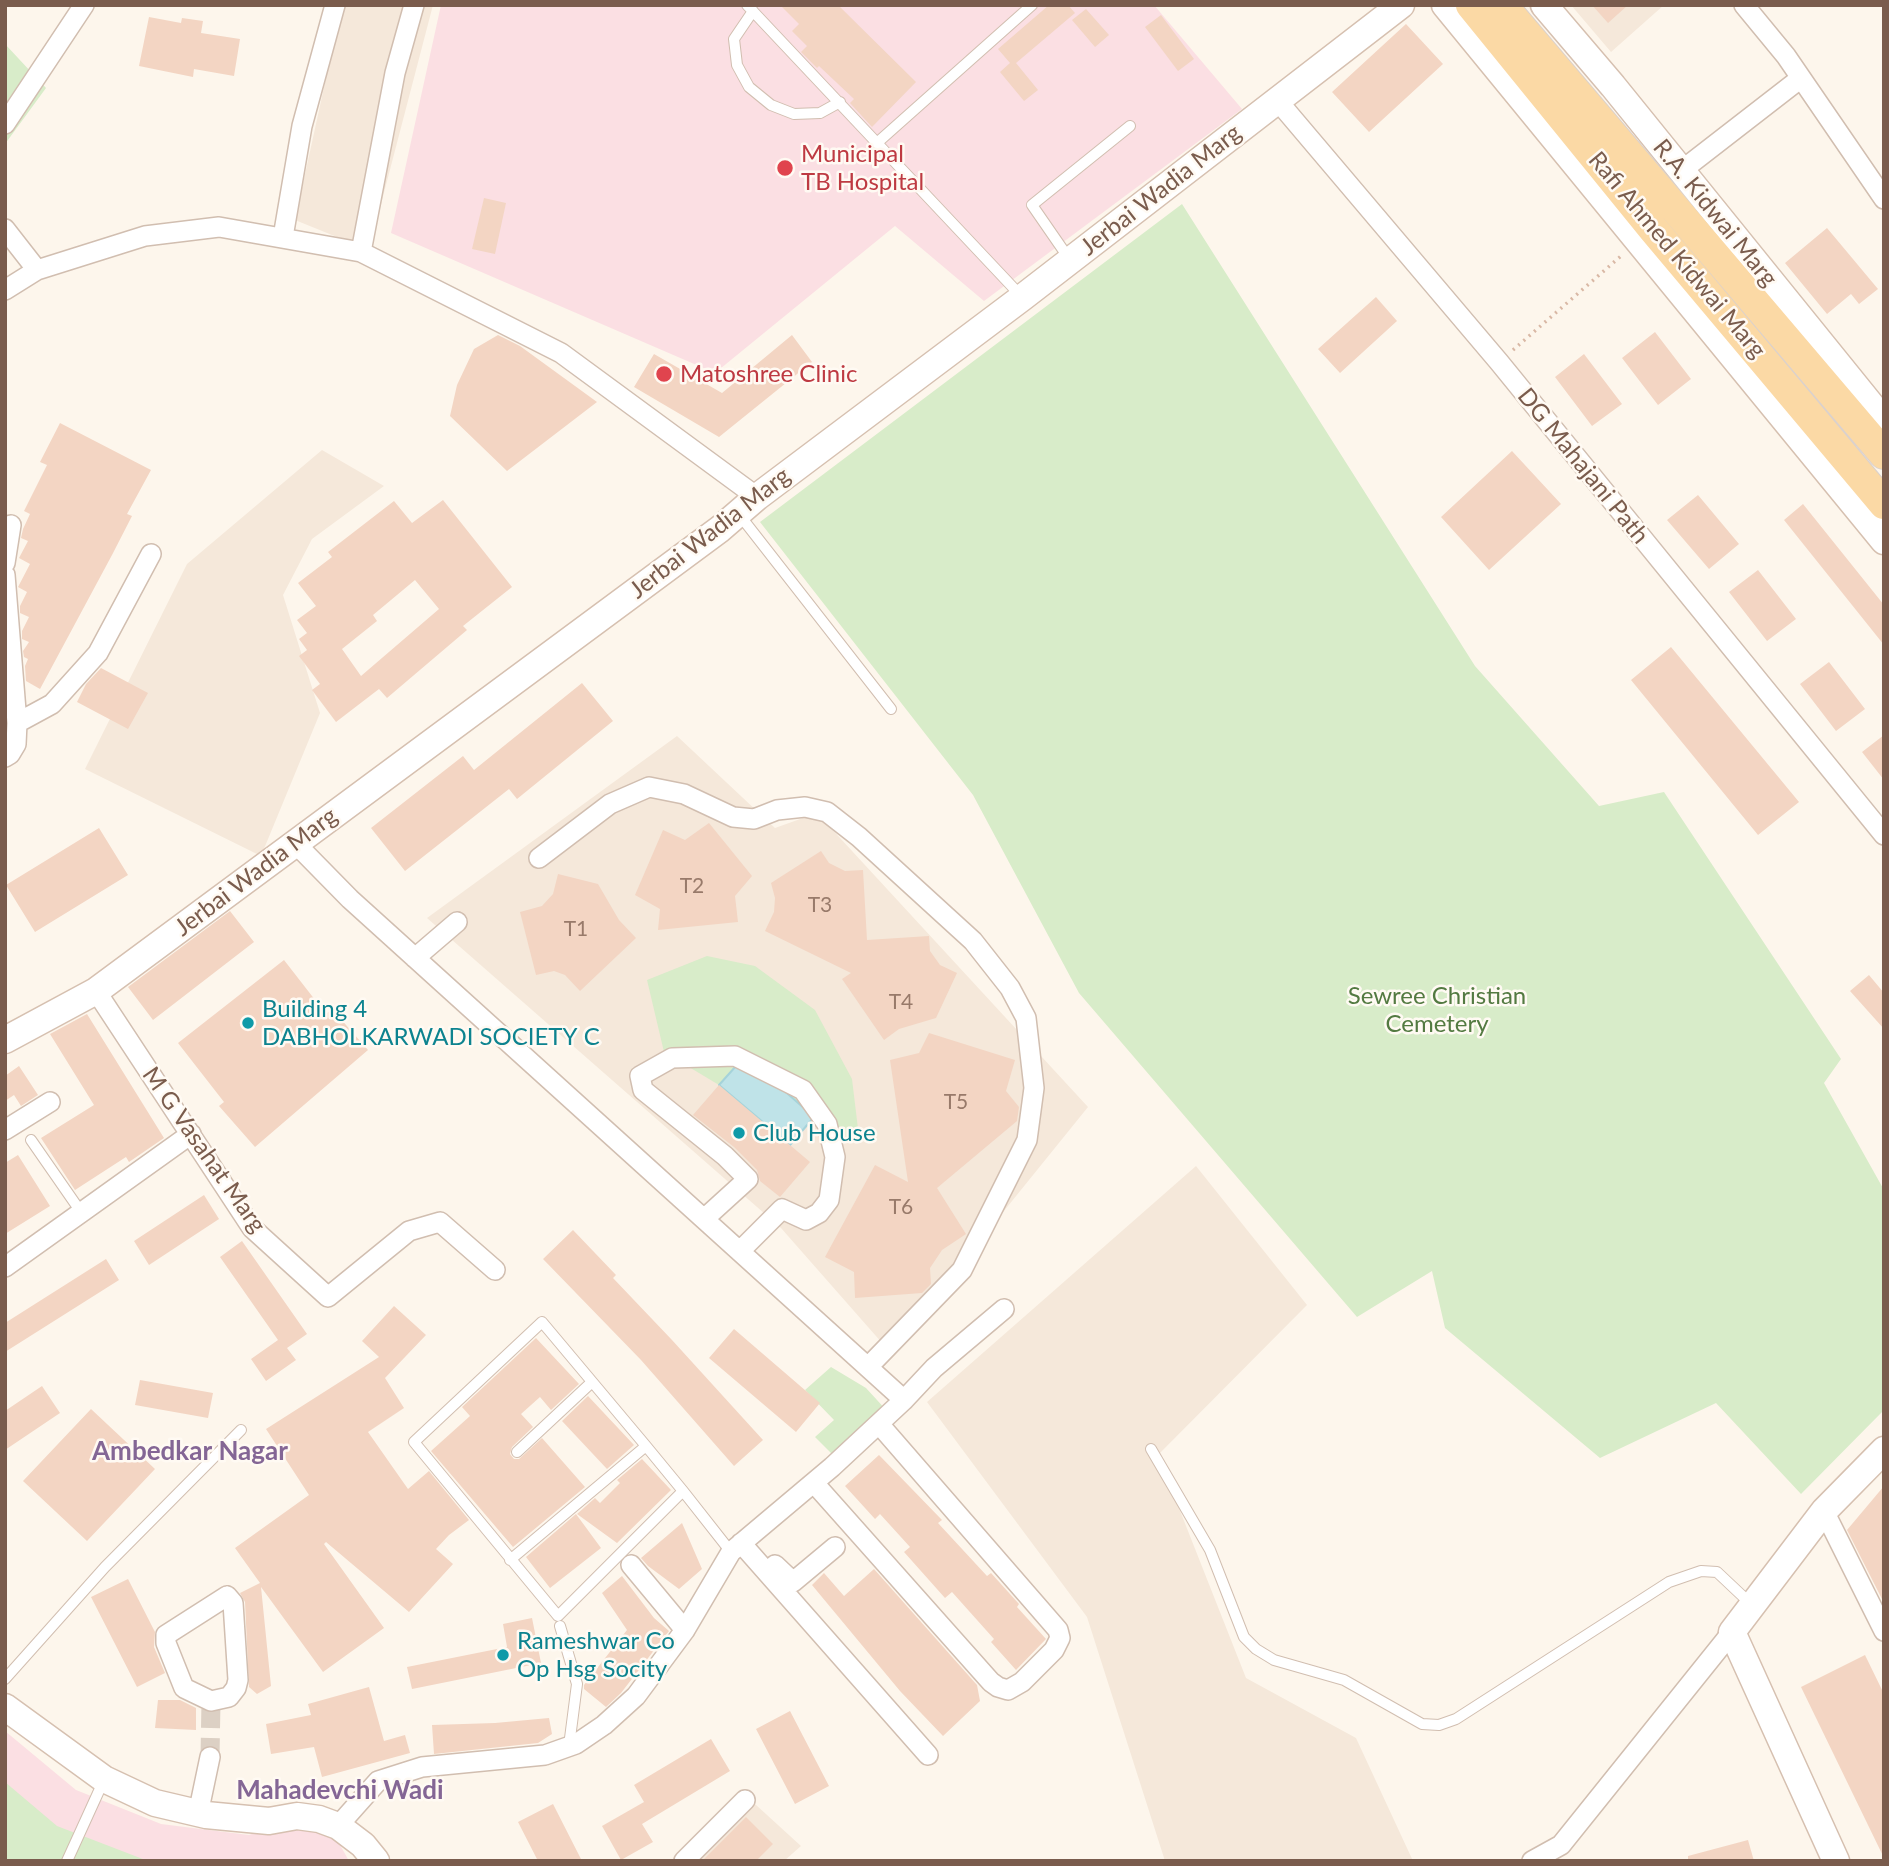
<!DOCTYPE html>
<html>
<head>
<meta charset="utf-8">
<style>
  body { margin:0 }
  #map { position:relative; width:1889px; height:1866px; overflow:hidden; background:#fdf6ec; font-family:Lato,sans-serif }
  canvas { display:block }
  .frame { position:absolute; inset:0; border:7px solid #7a5c4d; pointer-events:none }
</style>
</head>
<body>
<div id="map">
<canvas width="1889" height="1866"></canvas>
<div class="frame"></div>
</div>
<script>
const g = document.querySelector('canvas').getContext('2d');
g.lineJoin = 'round';
function fill(path, color) {
  g.fillStyle = color;
  g.fill(path, 'evenodd');
}
function shape(rows) {
  const path = new Path2D();
  for (const r of rows) {
    path.moveTo(r[0], r[1]);
    for (let i = 2; i < r.length; i += 2) path.lineTo(r[i], r[i + 1]);
  }
  return path;
}
function strokePath(path, color, width, dash) {
  g.strokeStyle = color;
  g.lineWidth = width;
  g.lineCap = dash ? 'butt' : 'round';
  g.setLineDash(dash || []);
  g.stroke(path);
}
function label(font, color, halo, rows, align = 'center') {
  g.font = font + ' Lato,sans-serif';
  g.lineWidth = 5;
  g.setLineDash([]);
  g.textBaseline = 'middle';
  g.strokeStyle = halo;
  g.fillStyle = color;
  for (const [text, x, y, turn = 0] of rows) {
    g.save();
    g.translate(x, y);
    g.rotate((+turn || 0) * Math.PI / 180);
    g.textAlign = isNaN(turn) ? turn : align;
    if (halo) g.strokeText(text, 0, 0);
    g.fillText(text, 0, 0);
    g.restore();
  }
}
fill(shape([
  [342,5,433,5,369,250,295,220],
  [1571,5,1664,5,1611,52],
  [322,450,384,486,312,539,283,595,320,713,261,856,85,769,187,564],
  [677,736,775,828,817,813,1088,1107,890,1352,781,1228,427,918],
  [1196,1166,1307,1305,1158,1455,1246,1678,1356,1738,1413,1861,1165,1861,1087,1617,927,1402],
  [744,1794,801,1846,784,1861,673,1861]
]), '#f5e8da');
fill(shape([
  [441,5,1154,5,1242,109,984,301,895,226,715,373,391,233],
  [5,1731,76,1790,161,1824,249,1835,320,1809,349,1861,5,1861]
]), '#fbdfe3');
fill(shape([
  [5,44,46,88,5,144],
  [1182,204,1475,666,1599,806,1664,792,1841,1059,1824,1083,1884,1190,1884,1410,1801,1494,1716,1403,1600,1458,1445,1328,1432,1271,1357,1317,1079,993,973,795,760,522],
  [707,956,755,966,815,1010,852,1079,859,1137,827,1146,814,1117,744,1056,719,1085,664,1052,647,980],
  [831,1367,866,1388,888,1412,835,1457,815,1437,834,1420,805,1390],
  [5,1782,57,1826,148,1861,5,1861]
]), '#d8ecc9');
const water = shape([
  [745,1056,814,1117,790,1145,719,1085,745,1056]
]);
fill(water, '#bfe3e8');
strokePath(water, '#a5d3da', 2);
fill(shape([
  [780,5,838,5,916,82,872,127,850,103,854,99,819,66,817,68,801,52,807,46,792,31,799,24],
  [1049,5,1068,5,1075,13,1016,63,1038,90,1024,101,1000,72,1010,63,998,49],
  [1592,5,1628,5,1608,23],
  [1086,9,1109,35,1095,47,1072,20],
  [1161,15,1194,59,1178,71,1145,27],
  [149,17,181,23,182,18,203,21,201,33,240,39,234,76,194,69,193,77,139,66],
  [1406,24,1443,64,1369,132,1332,92],
  [484,198,506,203,495,254,472,249],
  [1827,228,1878,289,1859,304,1851,294,1827,314,1785,263],
  [1376,297,1397,321,1340,373,1318,349],
  [1655,332,1691,379,1658,405,1622,358],
  [498,335,520,346,597,402,507,471,450,416,457,385,474,349],
  [792,335,812,362,719,437,634,387,654,354,722,393],
  [1584,354,1622,404,1592,426,1555,377],
  [60,423,151,470,127,514,132,516,112,555,40,689,26,681,25,666,28,659,24,657,23,651,29,642,22,639,22,631,29,617,20,613,20,606,27,592,18,587,30,564,19,558,28,541,21,538,23,529,30,514,24,511,47,465,40,462],
  [1512,451,1561,504,1489,570,1441,517],
  [1698,495,1739,544,1709,569,1667,520],
  [443,500,512,587,463,626,467,630,387,698,379,689,336,722,312,690,320,684,299,656,307,650,299,639,307,633,297,620,316,606,298,583,332,557,328,552,394,501,412,523],
  [415,580,439,609,361,676,342,649,377,621,373,615],
  [1803,504,1884,605,1884,645,1784,520],
  [1758,570,1796,619,1767,641,1729,592],
  [1671,647,1799,802,1758,835,1631,680],
  [1829,662,1865,709,1836,731,1800,684],
  [101,668,148,693,128,729,77,702,86,684],
  [582,683,613,721,517,799,509,789,405,871,371,828,463,756,474,770],
  [1884,735,1884,780,1862,752],
  [709,823,752,876,735,896,738,922,658,930,660,909,635,895,663,830,685,840],
  [99,828,128,875,35,932,6,885],
  [821,851,829,863,845,871,863,870,867,940,929,936,930,951,940,965,957,973,936,1018,899,1029,884,1040,842,979,851,973,765,931,774,912,775,898,771,883],
  [558,874,598,884,619,920,636,938,580,991,565,975,554,971,536,975,520,912,542,906,553,894],
  [230,911,254,942,153,1020,128,987],
  [284,960,326,1014,332,1009,368,1050,255,1147,219,1106,224,1102,178,1043],
  [1869,975,1884,993,1884,1029,1850,991],
  [87,1014,164,1138,129,1162,126,1157,75,1190,41,1138,94,1105,50,1034],
  [929,1033,1015,1060,1006,1091,1019,1107,1017,1121,937,1188,966,1234,942,1250,930,1268,931,1284,922,1293,855,1298,854,1272,825,1257,875,1165,908,1182,890,1060,919,1053],
  [19,1066,38,1095,21,1106,14,1095,5,1101,5,1076],
  [719,1085,810,1162,780,1197,760,1181,757,1170,734,1147,693,1115],
  [18,1155,50,1206,5,1234,5,1163],
  [204,1195,219,1219,149,1265,134,1241],
  [573,1230,616,1275,613,1278,672,1340,763,1440,734,1466,641,1360,543,1259],
  [242,1241,307,1334,287,1348,296,1360,266,1381,251,1359,278,1340,220,1257],
  [106,1259,119,1280,5,1352,5,1323],
  [394,1306,426,1335,385,1378,404,1408,368,1432,408,1489,429,1471,469,1520,449,1535,436,1549,453,1564,409,1612,326,1542,324,1544,384,1628,323,1672,261,1587,271,1686,257,1694,249,1687,245,1602,240,1593,260,1583,235,1548,309,1495,266,1429,379,1357,362,1341],
  [734,1329,820,1403,796,1432,709,1358],
  [536,1338,579,1384,551,1410,540,1397,521,1414,533,1427,512,1447,510,1454,514,1459,519,1459,542,1438,585,1487,513,1547,431,1451,470,1416,462,1407],
  [140,1380,213,1393,208,1418,135,1405],
  [42,1386,60,1413,5,1450,5,1411],
  [588,1396,634,1445,607,1469,562,1421],
  [91,1409,155,1469,87,1541,23,1481],
  [879,1455,942,1520,938,1523,987,1576,991,1573,1019,1604,1017,1607,1046,1639,1016,1670,991,1642,994,1639,952,1592,945,1598,904,1552,910,1547,880,1514,875,1519,845,1486],
  [642,1459,671,1490,617,1543,577,1514,595,1498,600,1503,620,1483,617,1480],
  [1884,1486,1884,1603,1847,1530],
  [576,1514,601,1548,550,1588,526,1557],
  [682,1523,702,1569,679,1589,648,1566,641,1558],
  [874,1569,977,1685,980,1701,943,1736,900,1691,812,1585,824,1573,844,1596],
  [622,1576,654,1618,669,1631,621,1693,606,1707,584,1689,584,1685,627,1630,602,1593],
  [128,1579,155,1632,154,1647,165,1673,137,1687,91,1597],
  [532,1618,541,1663,412,1689,407,1667,507,1647,503,1624],
  [1865,1655,1884,1694,1884,1858,1801,1687],
  [369,1687,384,1741,405,1735,410,1753,322,1777,314,1747,271,1754,266,1724,311,1715,308,1704],
  [158,1700,180,1700,196,1708,196,1730,155,1728],
  [790,1711,829,1786,795,1804,756,1729],
  [549,1718,552,1734,538,1743,434,1754,432,1725,495,1723],
  [711,1739,730,1771,642,1824,653,1842,621,1860,602,1826,644,1802,634,1785],
  [553,1804,582,1861,538,1861,518,1822],
  [746,1817,773,1844,756,1861,702,1861],
  [1748,1840,1754,1861,1688,1861,1688,1856]
]), '#f3d5c3');
strokePath(shape([
  [210,1757,211,1701]
]), '#dcd0c4', 19, [19, 10]);
const lane = shape([
  [747,5,1022,297],
  [753,11,734,39,737,65,749,87,771,105,794,114,820,113,840,102],
  [878,142,1032,5],
  [1070,260,1032,205,1130,126],
  [738,513,891,709],
  [31,1140,81,1212],
  [1151,1449,1210,1550,1244,1637,1256,1649,1274,1660,1344,1680,1422,1724,1439,1725,1456,1719,1669,1582,1701,1571,1717,1572,1752,1605],
  [517,1452,592,1382],
  [683,1491,558,1616,414,1442,542,1322,646,1446,683,1491,731,1552],
  [510,1560,646,1446],
  [560,1626,577,1684,569,1746],
  [5,1679,105,1567,241,1430],
  [67,1861,103,1782]
]);
const street = shape([
  [1744,5,1786,56,1884,199],
  [1277,100,1499,362,1884,835],
  [5,124,84,5],
  [1681,171,1801,78],
  [5,229,37,270],
  [283,237,302,126,335,5],
  [361,252,395,73,414,5],
  [5,290,37,270,145,236,219,227,361,252,561,353,757,497],
  [5,563,11,525],
  [5,575,17,723],
  [5,757,10,754,16,744,17,723,52,704,98,653,151,554],
  [295,843,350,899,904,1400],
  [539,858,610,804,649,787,684,794,733,817,754,819,777,810,805,807,827,812,859,837,973,941,1010,988,1026,1018,1034,1088,1027,1140,962,1270,868,1367],
  [415,958,457,922],
  [96,991,252,1228,328,1297,409,1231,440,1222,495,1270],
  [5,1130,50,1102],
  [704,1219,748,1179,725,1156,643,1090,640,1076,672,1058,735,1056,803,1090,827,1124,835,1157,829,1200,819,1213,806,1220,782,1209,740,1251],
  [5,1267,191,1134],
  [814,1483,991,1682,998,1687,1008,1690,1022,1682,1054,1650,1060,1638,1058,1630,879,1424],
  [1824,1511,1884,1631],
  [741,1543,928,1755],
  [631,1565,685,1630],
  [775,1565,793,1582,835,1547],
  [227,1596,233,1603,238,1680,236,1688,229,1697,211,1701,184,1688,166,1643,166,1635,227,1596],
  [198,1814,210,1757],
  [338,1826,378,1781,422,1767,545,1755,576,1744,604,1725,636,1696,685,1630,731,1552,832,1467,904,1400,934,1368,1004,1309],
  [684,1861,745,1800],
  [1532,1861,1561,1845,1732,1632]
]);
const secondary = shape([
  [1445,5,1884,541],
  [1544,5,1613,86,1884,421],
  [5,1040,96,991,720,529,757,497,1023,297,1401,5],
  [5,1707,104,1779,155,1803,206,1815,269,1821,297,1816,319,1819,338,1826,363,1845,376,1861],
  [1836,1861,1732,1632,1824,1511,1884,1450]
]);
const primary = shape([
  [1471,5,1653,229,1884,504],
  [1502,5,1884,454]
]);
strokePath(lane, '#d1beb0', 12);
strokePath(street, '#d1beb0', 22);
strokePath(secondary, '#d6c0b0', 29);
strokePath(primary, '#dad1cd', 32);
strokePath(shape([
  [1513,350,1621,256]
]), '#d9b8a5', 3.5, [2, 5]);
strokePath(lane, '#fff', 10);
strokePath(street, '#fff', 19);
strokePath(secondary, '#fff', 26);
strokePath(primary, '#fbd9a5', 30);
for (const [x, y, r, color] of [
  [785,168,9,"#e0444e"],
  [664,374,9,"#e0444e"],
  [248,1023,7,"#0f9aa8"],
  [739,1133,7,"#0f9aa8"],
  [503,1655,7,"#0f9aa8"]
]) {
  const dot = new Path2D();
  dot.arc(x, y, r, 0, 2 * Math.PI);
  g.fillStyle = color;
  g.fill(dot);
  strokePath(dot, '#fffaf3', 2.5);
}
label('21px', '#987a6a', null, [
  ["T2",692,886],
  ["T3",820,905],
  ["T1",576,929],
  ["T4",901,1002],
  ["T5",956,1102],
  ["T6",901,1207]
]);
label('24px', '#be3a42', '#fffaf3', [
  ["Municipal",801,154],
  ["TB Hospital",801,182],
  ["Matoshree Clinic",680,374]
], 'left');
label('24px', '#7a5c4d', '#fffaf3', [
  ["Jerbai Wadia Marg",1161,190,-38],
  ["R.A. Kidwai Marg",1715,213,51],
  ["Rafi Ahmed Kidwai Marg",1677,255,50],
  ["DG Mahajani Path",1583,466,51],
  ["Jerbai Wadia Marg",710,533,-38],
  ["Jerbai Wadia Marg",256,872,-37],
  ["M G Vasahat Marg",204,1150,55]
]);
label('24px', '#537a41', '#fffaf3', [
  ["Sewree Christian",1437,996],
  ["Cemetery",1437,1024]
]);
label('24px', '#0d838f', '#fffaf3', [
  ["Building 4",262,1009],
  ["DABHOLKARWADI SOCIETY C",262,1037],
  ["Club House",753,1133],
  ["Rameshwar Co",517,1641],
  ["Op Hsg Socity",517,1669]
], 'left');
label('bold 26px', '#846695', '#fffaf3', [
  ["Ambedkar Nagar",190,1452],
  ["Mahadevchi Wadi",340,1791]
]);
</script>
</body>
</html>
